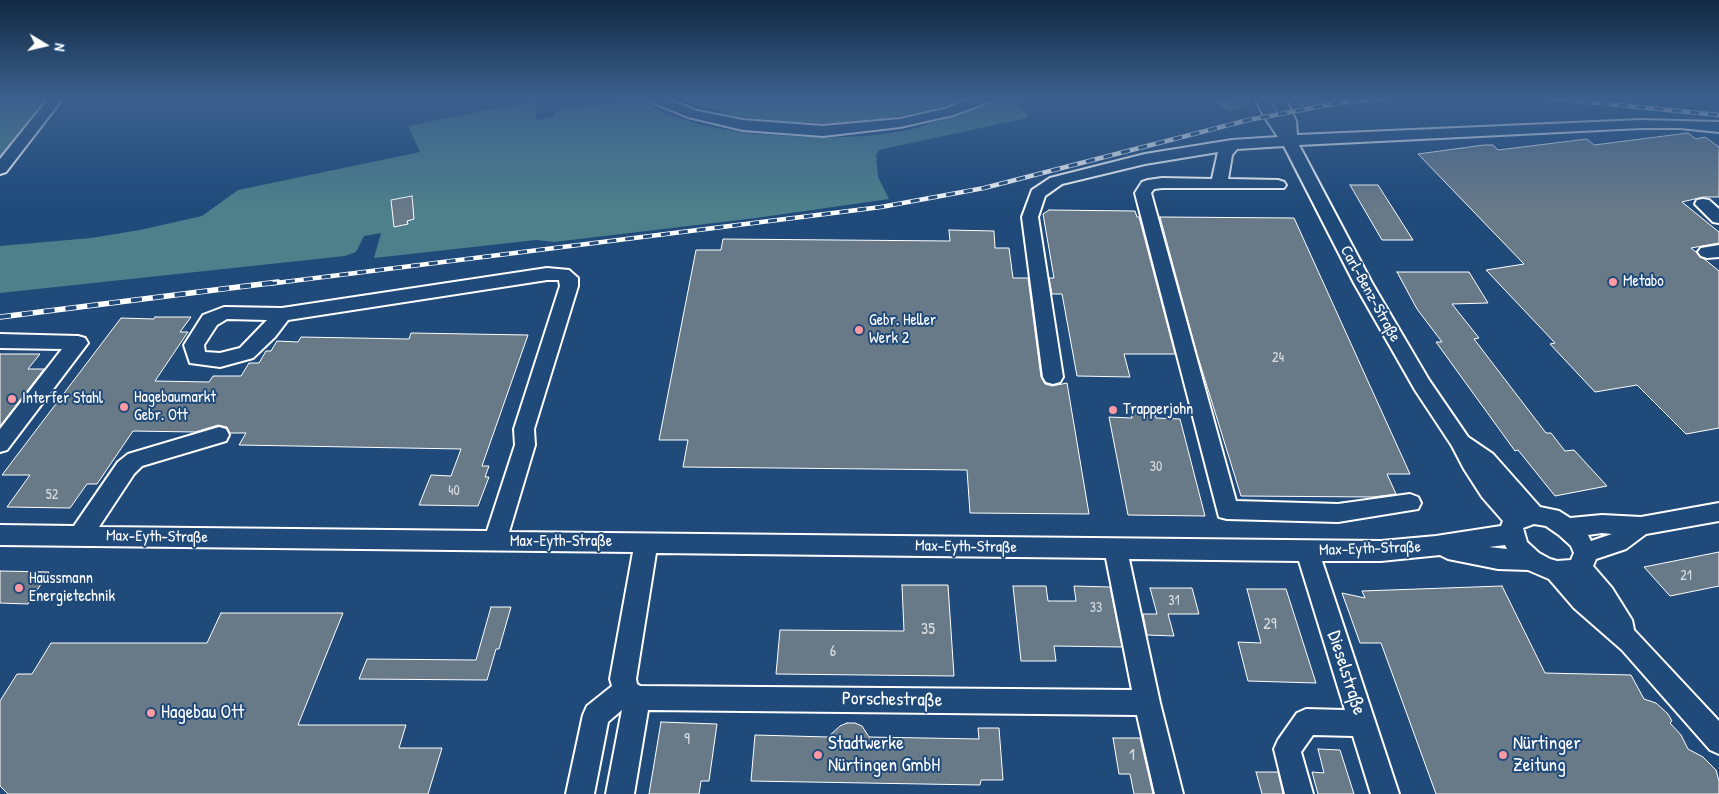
<!DOCTYPE html>
<html>
<head>
<meta charset="utf-8">
<style>
  body { margin:0 }
  #map { position:relative; width:1719px; height:794px; overflow:hidden; background:#1f4a7a; font-family:"Patrick Hand",sans-serif }
  canvas { display:block }
  .north { position:absolute; left:20px; top:20px; width:50px; height:50px; -webkit-text-stroke:4px #1f4a7a; paint-order:stroke; rotate:99deg; font-size:14px; font-weight:700; line-height:20px; text-align:center; color:#fff }
  .north::after { content:''; display:block; margin:auto; width:18px; height:22px; background:#fff; clip-path:polygon(50% 0,100% 100%,50% 72%,0 100%) }
</style>
</head>
<body>
<div id="map">
<canvas width="1719" height="794"></canvas>
<div class="north">N</div>
</div>
<script>
const g = document.querySelector('canvas').getContext('2d');
g.lineJoin = 'round';
function fill(path, color) {
  g.fillStyle = color;
  g.fill(path, 'evenodd');
}
function shape(rows) {
  const path = new Path2D();
  for (const r of rows) {
    path.moveTo(r[0], r[1]);
    for (let i = 2; i < r.length; i += 2) path.lineTo(r[i], r[i + 1]);
  }
  return path;
}
function strokePath(path, color, width, dash) {
  g.strokeStyle = color;
  g.lineWidth = width;
  g.lineCap = dash ? 'butt' : 'round';
  g.setLineDash(dash || []);
  g.stroke(path);
}
function label(font, color, halo, rows, align = 'center') {
  g.font = font + ' "Patrick Hand",sans-serif';
  g.lineWidth = 4;
  g.setLineDash([]);
  g.textBaseline = 'middle';
  g.strokeStyle = halo;
  g.fillStyle = color;
  for (const [text, x, y, turn = 0] of rows) {
    g.save();
    g.translate(x, y);
    g.rotate((+turn || 0) * Math.PI / 180);
    g.textAlign = isNaN(turn) ? turn : align;
    if (halo) g.strokeText(text, 0, 0);
    g.fillText(text, 0, 0);
    g.restore();
  }
}
fill(shape([
  [0,98,47,98,0,156],
  [618,98,638,98,669,115,702,125,745,133,820,138,867,136,909,130,982,107,1005,98,1034,98,1024,102,1020,107,1028,115,1026,118,879,150,876,155,878,177,889,199,756,218,554,242,536,240,374,258,381,233,364,236,356,252,345,256,0,293,0,246,91,238,140,230,202,216,238,190,420,152,408,126,481,111,535,102,536,120,553,117,559,109,620,103],
  [679,98,964,98,937,108,889,118,838,124,780,121,736,116,695,104],
  [1211,98,1250,98,1252,103,1232,112],
  [1295,98,1359,98,1299,108]
]), '#4e808b');
strokePath(shape([
  [1218,98,1226,107]
]), '#8eadc6', 4.5);
const building = shape([
  [1688,133,1696,139,1705,137,1719,147,1719,197,1703,197,1682,202,1719,232,1719,243,1691,248,1719,271,1719,428,1686,434,1637,385,1595,392,1550,344,1555,343,1486,270,1524,264,1418,154,1484,145,1493,145,1498,150,1587,139,1594,145,1688,133],
  [1350,185,1378,185,1413,240,1382,240,1350,185],
  [412,196,414,219,407,221,408,224,394,227,391,200,412,196],
  [1049,210,1135,211,1137,217,1139,217,1175,354,1124,354,1130,377,1077,376,1062,294,1052,294,1049,278,1054,278,1043,214,1049,210],
  [1160,217,1294,218,1410,474,1387,474,1396,494,1373,497,1241,496,1197,354,1160,217],
  [949,230,994,231,995,248,1009,248,1013,278,1028,278,1041,377,1045,384,1052,386,1067,383,1089,514,970,513,967,470,683,467,688,440,659,440,696,250,721,250,723,239,950,241,949,230],
  [1397,272,1469,272,1488,303,1452,304,1479,338,1474,339,1546,433,1551,433,1565,451,1574,450,1607,486,1555,496,1518,450,1515,451,1436,342,1442,342,1417,309,1397,272],
  [155,317,191,317,180,332,188,332,155,381,209,382,213,376,241,376,249,363,259,363,266,351,271,351,277,341,298,342,301,337,409,339,411,333,528,335,482,466,489,466,485,477,489,477,478,506,419,505,431,475,451,476,461,449,239,445,246,433,230,433,227,427,218,425,195,432,133,431,97,484,87,484,70,508,7,507,30,475,2,475,121,318,154,319,155,317],
  [0,354,40,354,28,369,44,369,0,426,0,354],
  [1130,408,1154,409,1156,418,1180,419,1205,516,1128,515,1109,417,1132,418,1130,408],
  [1719,552,1719,586,1670,596,1644,567,1719,552],
  [0,571,49,572,28,604,0,603,0,571],
  [902,585,948,585,954,676,776,674,780,630,904,631,902,585],
  [1013,586,1046,586,1048,601,1076,601,1074,586,1110,587,1122,647,1054,646,1056,661,1021,661,1013,586],
  [1502,586,1545,673,1631,675,1644,699,1656,703,1668,714,1672,721,1670,723,1681,735,1688,749,1703,757,1716,770,1719,781,1719,794,1436,794,1381,643,1360,643,1342,593,1365,598,1362,591,1502,586],
  [1150,588,1192,588,1199,614,1168,614,1174,636,1147,635,1143,614,1157,614,1150,588],
  [1247,589,1286,589,1316,683,1248,681,1238,642,1261,643,1247,589],
  [491,607,511,607,499,649,496,649,487,680,359,679,367,659,476,660,491,607],
  [221,613,343,613,298,725,406,725,399,748,442,748,428,794,8,794,0,786,0,701,17,674,32,674,51,643,207,643,221,613],
  [661,722,717,724,709,781,701,781,699,794,649,794,661,722],
  [847,723,855,723,862,726,869,737,979,739,978,728,999,728,1003,780,981,780,980,785,751,781,755,735,828,737,840,726,847,723],
  [1113,738,1140,738,1153,794,1134,794,1130,774,1119,774,1113,738],
  [1318,749,1340,750,1354,794,1318,794,1312,772,1324,773,1318,749],
  [1256,772,1278,772,1283,794,1262,794,1256,772]
]);
fill(building, '#687988');
strokePath(building, '#fff', 1);
const minor = shape([
  [49,98,63,98,6,172,0,174,0,159,49,98],
  [647,98,666,98,697,111,743,120,823,126,900,119,944,109,973,98,993,98,991,101,953,115,900,127,823,136,743,130,688,117,649,101,647,98],
  [1255,98,1269,98,1280,118,1271,98,1285,98,1296,121,1297,135,1641,120,1719,122,1719,132,1680,128,1641,128,1299,145,1372,283,1429,380,1468,437,1493,454,1540,507,1559,511,1570,518,1602,515,1641,517,1719,503,1719,521,1646,534,1626,549,1596,559,1593,566,1612,588,1632,620,1634,630,1719,721,1719,754,1710,750,1622,650,1574,608,1549,579,1528,570,1498,569,1448,559,1440,555,1381,561,1322,561,1399,794,1371,794,1353,736,1313,735,1301,752,1313,794,1285,794,1274,749,1278,740,1297,713,1306,709,1345,710,1299,561,1129,559,1160,703,1183,794,1155,794,1137,715,648,710,634,794,606,794,622,710,608,722,594,794,566,794,583,715,587,706,612,686,610,679,633,552,0,545,0,525,74,526,118,462,128,454,219,427,226,429,229,435,226,441,142,466,134,474,99,527,487,531,515,445,514,429,560,286,559,280,547,280,288,320,275,337,253,358,220,367,190,363,184,345,203,315,224,307,282,308,547,268,569,270,578,278,578,286,534,429,535,445,509,532,1381,541,1436,536,1501,526,1503,521,1482,497,1464,469,1452,446,1415,390,1354,283,1284,146,1237,149,1232,155,1228,179,1278,180,1284,182,1286,185,1284,188,1162,188,1154,189,1151,193,1236,501,1338,504,1410,494,1418,497,1421,503,1418,509,1338,522,1227,519,1219,517,1135,193,1142,182,1148,180,1162,178,1212,179,1218,152,1145,164,1062,184,1045,196,1038,217,1063,377,1060,382,1053,384,1046,382,1043,377,1022,217,1032,190,1050,178,1145,154,1232,140,1278,137,1264,116,1255,98],
  [227,319,267,320,240,348,220,353,205,352,204,345,217,325,227,319],
  [1534,524,1546,526,1559,535,1571,546,1574,553,1571,560,1557,561,1550,559,1539,553,1527,542,1523,528,1534,524],
  [1602,533,1612,534,1591,541,1588,535,1602,533],
  [1505,545,1507,549,1489,547,1505,545],
  [656,553,1106,558,1132,690,640,686,637,684,636,679,656,553],
  [1703,199,1709,200,1719,209,1719,223,1713,222,1695,204,1697,200,1703,199],
  [1719,245,1719,257,1707,258,1701,256,1698,252,1701,248,1719,245],
  [0,334,78,336,85,338,88,343,7,450,0,452,0,429,62,349,0,348,0,334]
]);
strokePath(minor, '#fff', 4);
fill(minor, '#1f4a7a');
const railFar1 = shape([
  [1547,98,1719,115],
  [268,284,881,207,984,188,1248,120,1339,103,1392,98]
]);
const rail = shape([
  [0,317,278,282]
]);
strokePath(railFar1, '#fff', 4.5);
strokePath(rail, '#fff', 5.5);
strokePath(railFar1, '#1f4a7a', 3, [9]);
strokePath(rail, '#1f4a7a', 4, [11]);
const sky = g.createLinearGradient(0, 0, 0, 209);
sky.addColorStop(0, '#112943');
sky.addColorStop(0.47, '#3c608d');
sky.addColorStop(1, '#3c608d00');
g.fillStyle = sky;
g.fillRect(0, 0, 1719, 209);
for (const [x, y, r, color] of [
  [1613,282,5,"#ff9aa2"],
  [859,330,5,"#ff9aa2"],
  [12,399,5,"#ff9aa2"],
  [124,407,5,"#ff9aa2"],
  [1113,410,5,"#ff9aa2"],
  [19,588,5,"#ff9aa2"],
  [151,713,5,"#ff9aa2"],
  [818,755,5,"#ff9aa2"],
  [1503,755,5,"#ff9aa2"]
]) {
  const dot = new Path2D();
  dot.arc(x, y, r, 0, 2 * Math.PI);
  g.fillStyle = color;
  g.fill(dot);
  strokePath(dot, '#1f4a7a', 2);
}
label('14px', '#d9dee1', null, [
  ["24",1278,358],
  ["30",1156,467],
  ["40",454,491],
  ["52",52,495],
  ["21",1686,576],
  ["31",1174,601],
  ["33",1096,608]
]);
label('16px', '#fff', '#1f4a7a', [
  ["Metabo",1623,282],
  ["Gebr. Heller",869,321],
  ["Werk 2",869,339],
  ["Hagebaumarkt",134,398],
  ["Gebr. Ott",134,416],
  ["Interfer Stahl",22,399],
  ["Trapperjohn",1123,410],
  ["Haussmann",29,579],
  ["Energietechnik",29,597]
], 'left');
label('16px', '#fff', '#1f4a7a', [
  ["Carl-Benz-Straße",1370,294,61],
  ["Max-Eyth-Straße",157,537,1],
  ["Max-Eyth-Straße",561,542],
  ["Max-Eyth-Straße",966,547,1],
  ["Max-Eyth-Straße",1370,549,-2]
]);
label('16px', '#d9dee1', null, [
  ["29",1270,625],
  ["35",928,630],
  ["6",833,652],
  ["9",687,740],
  ["1",1132,756]
]);
label('19px', '#fff', '#1f4a7a', [
  ["Dieselstraße",1346,673,72],
  ["Porschestraße",892,700,1]
]);
label('19px', '#fff', '#1f4a7a', [
  ["Hagebau Ott",161,713],
  ["Stadtwerke",828,744],
  ["Nürtingen GmbH",828,766],
  ["Nürtinger",1513,744],
  ["Zeitung",1513,766]
], 'left');
</script>
</body>
</html>
